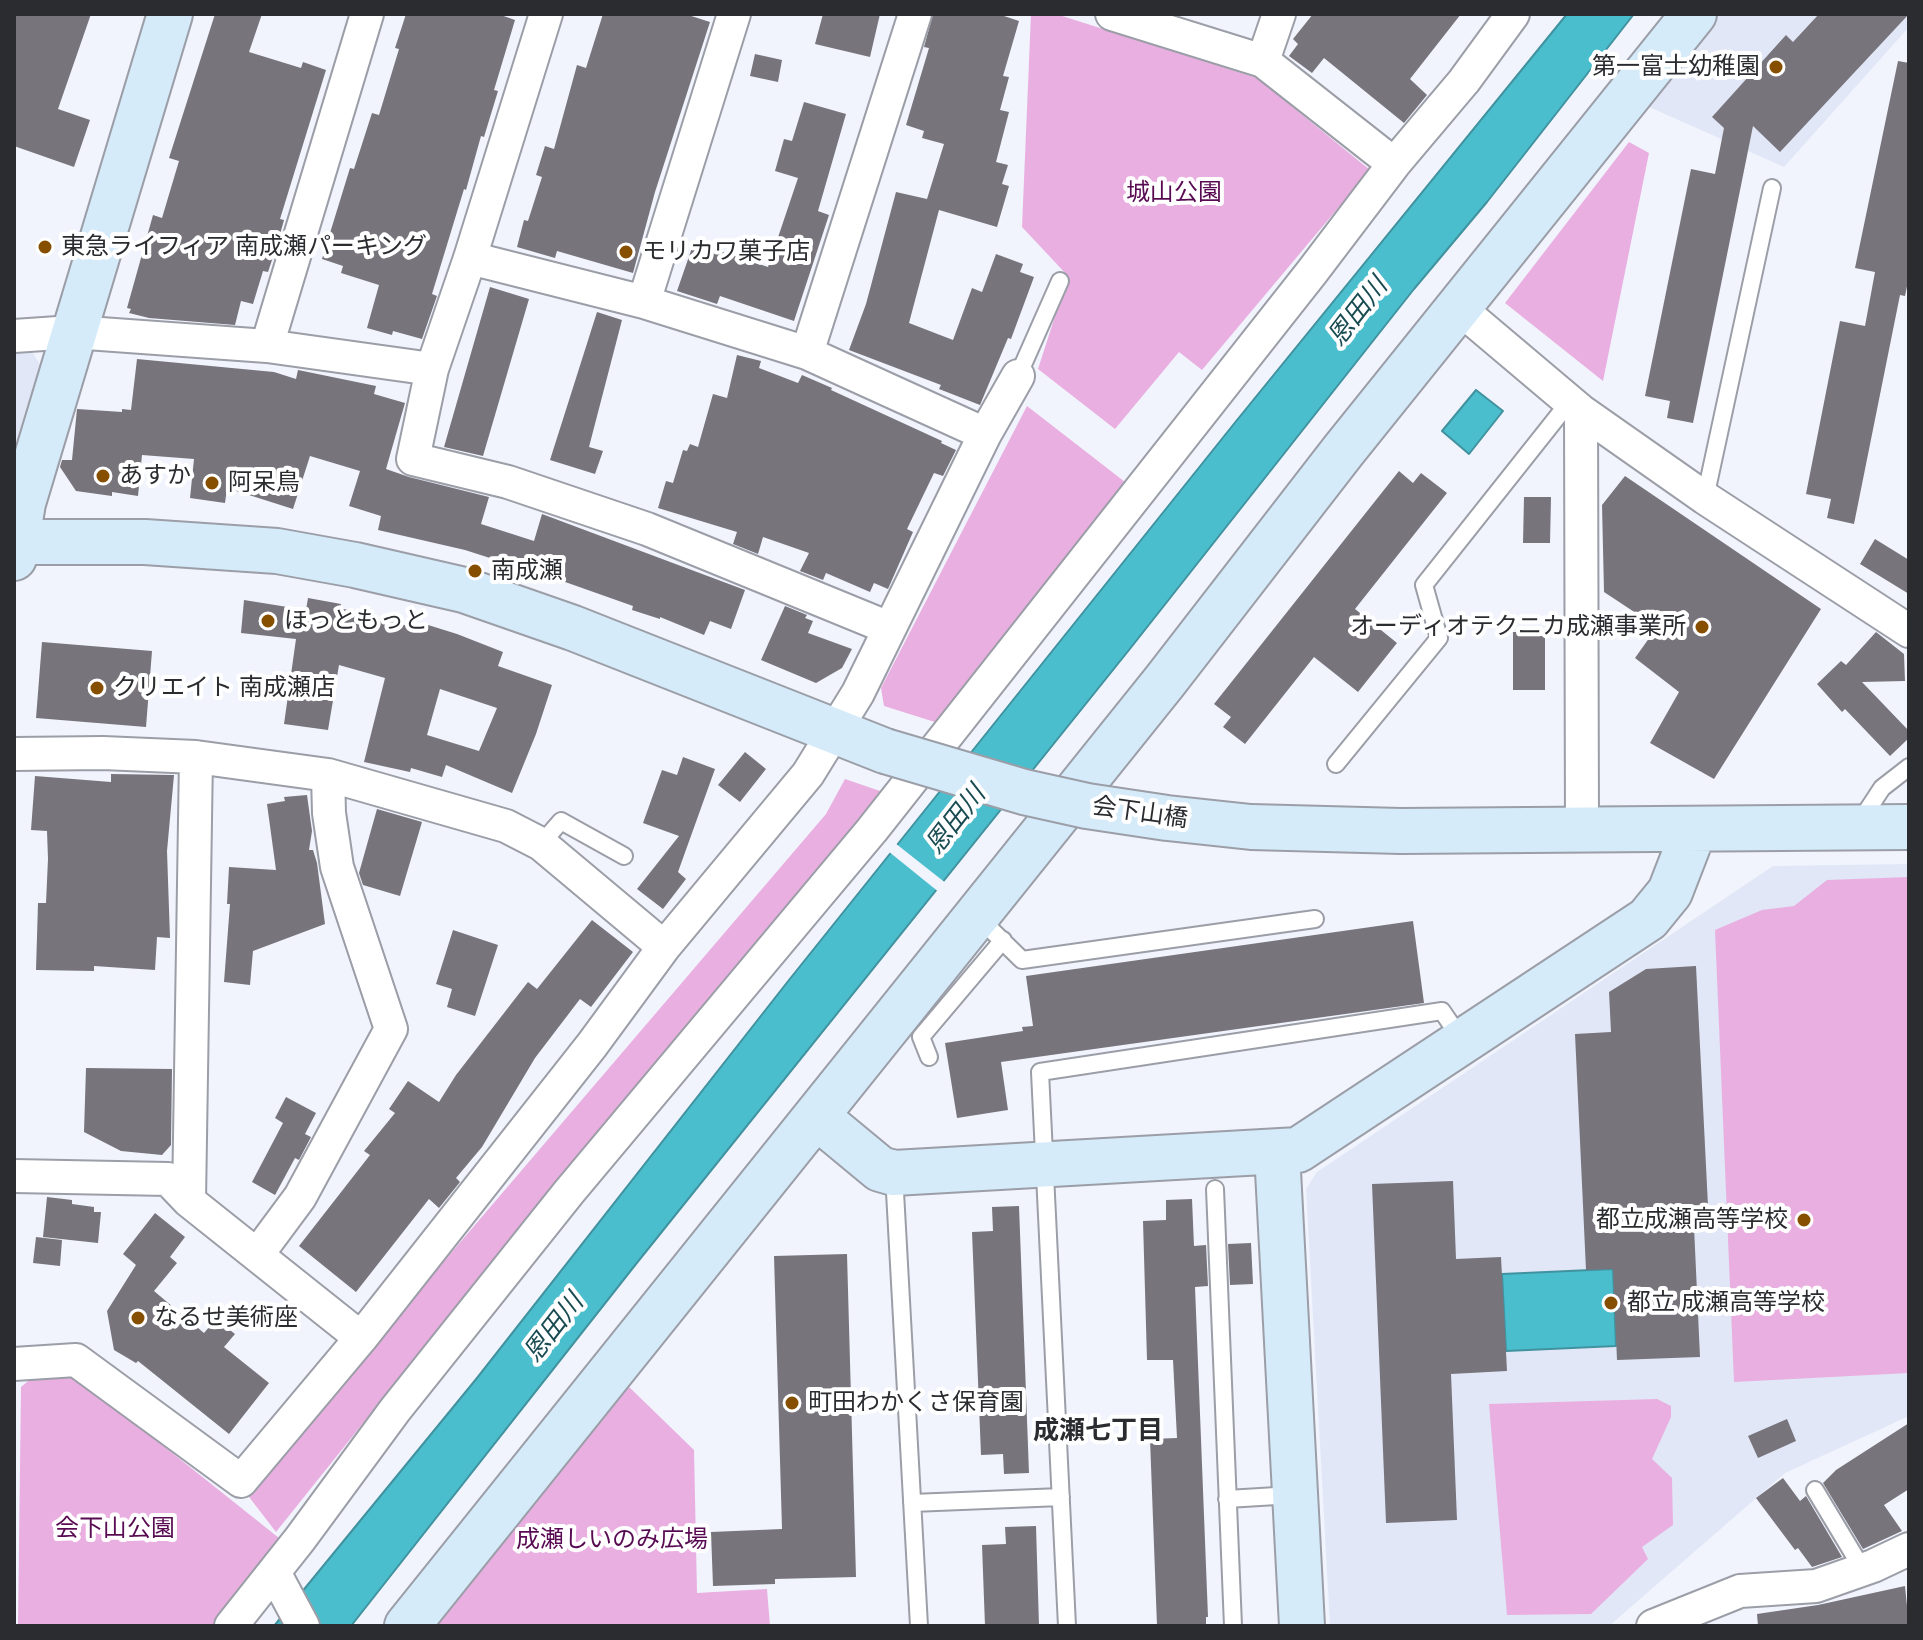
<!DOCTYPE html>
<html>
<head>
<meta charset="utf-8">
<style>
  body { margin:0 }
  #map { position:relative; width:1923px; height:1640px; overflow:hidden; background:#f1f4fd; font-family:Figtree,sans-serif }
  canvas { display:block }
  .frame { position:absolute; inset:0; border:16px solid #2b2c30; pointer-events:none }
</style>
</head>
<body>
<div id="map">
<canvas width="1923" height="1640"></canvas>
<div class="frame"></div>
</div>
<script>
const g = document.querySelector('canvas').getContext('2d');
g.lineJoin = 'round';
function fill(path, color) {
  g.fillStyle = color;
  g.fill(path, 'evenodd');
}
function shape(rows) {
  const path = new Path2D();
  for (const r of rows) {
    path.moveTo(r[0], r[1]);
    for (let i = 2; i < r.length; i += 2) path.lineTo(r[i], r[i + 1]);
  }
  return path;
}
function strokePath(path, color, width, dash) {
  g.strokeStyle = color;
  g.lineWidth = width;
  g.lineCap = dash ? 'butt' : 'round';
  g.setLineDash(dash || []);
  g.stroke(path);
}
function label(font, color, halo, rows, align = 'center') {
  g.font = font + ' Figtree,"Noto Sans JP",sans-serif';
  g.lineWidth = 8;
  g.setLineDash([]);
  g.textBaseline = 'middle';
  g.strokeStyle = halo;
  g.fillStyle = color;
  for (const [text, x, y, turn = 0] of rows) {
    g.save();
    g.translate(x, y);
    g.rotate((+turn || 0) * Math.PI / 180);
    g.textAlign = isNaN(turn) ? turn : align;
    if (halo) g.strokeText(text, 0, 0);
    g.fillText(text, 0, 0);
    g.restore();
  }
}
fill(shape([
  [1719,14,1909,14,1909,27,1784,167,1647,106],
  [32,352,41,366,14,457,14,353],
  [1909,864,1909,1416,1785,1473,1609,1626,1330,1626,1306,1189,1317,1172,1773,866]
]), '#e1e7f7');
fill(shape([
  [1031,14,1056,14,1257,78,1370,170,1202,370,1179,352,1115,429,1038,369,1068,276,1022,227],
  [1629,142,1649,153,1603,381,1505,303],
  [1027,406,1125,482,938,723,884,706,881,688],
  [845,779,883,792,376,1407,276,1532,246,1493,826,814],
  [1909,877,1909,1373,1734,1382,1715,930,1762,910,1794,906,1827,880],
  [33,1377,77,1377,284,1542,216,1626,18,1626,21,1387],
  [626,1384,694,1450,697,1593,767,1589,770,1626,437,1626],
  [1657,1399,1671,1406,1671,1417,1652,1459,1672,1478,1673,1525,1642,1547,1648,1559,1591,1614,1507,1615,1489,1404]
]), '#e9afe0');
const water = shape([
  [1567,14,1634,14,1487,202,1414,289,1129,650,636,1264,351,1626,274,1626,477,1378,789,980,1233,425,1567,14],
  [1476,390,1503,411,1469,454,1442,431,1476,390],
  [1613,1269,1616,1346,1506,1351,1502,1274,1613,1269]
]);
fill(water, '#4bbece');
strokePath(water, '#41929f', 2);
fill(shape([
  [895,843,947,884,940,893,888,851]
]), '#f1f4fd');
fill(shape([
  [14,14,91,14,58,109,90,120,74,167,14,146],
  [215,14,262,14,249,52,301,68,303,62,326,70,280,219,284,220,277,245,268,272,263,271,253,304,241,301,235,325,149,318,129,313,131,309,127,308,153,215,162,218,179,161,169,158],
  [406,14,498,14,515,20,494,90,498,91,484,137,481,136,466,190,464,189,432,294,437,296,422,339,393,331,392,335,367,328,379,285,341,273,343,266,322,259,350,168,354,169,372,113,379,115,399,49,395,48],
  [603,14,685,14,710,22,655,192,633,273,557,251,555,258,517,247,524,220,528,221,542,177,536,175,545,146,554,149,577,65,586,68],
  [823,14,880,14,870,57,815,44],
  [933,14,998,14,1019,21,1003,76,1009,77,1000,110,1009,112,996,162,1008,165,1002,184,1009,186,997,227,939,210,909,323,953,340,972,288,982,292,996,254,1023,264,1020,272,1034,277,1011,339,1008,338,980,405,939,389,941,385,849,350,866,304,896,192,927,199,944,144,922,138,924,131,906,125,929,48,924,47],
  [1313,14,1461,14,1410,79,1427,95,1404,123,1324,58,1312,73,1289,56,1298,44,1293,39],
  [1819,14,1909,14,1780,152,1753,126,1693,423,1667,418,1670,401,1645,396,1691,169,1715,174,1724,128,1712,117,1786,35,1793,42],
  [755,54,782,60,778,82,750,76],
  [1898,61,1909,63,1909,277,1905,296,1900,295,1854,524,1827,518,1831,499,1806,494,1840,321,1865,326,1875,272,1855,268],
  [804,102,846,114,818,211,829,215,794,321,720,296,717,304,677,291,694,242,768,267,798,178,775,171,784,139,792,141],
  [490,287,529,299,483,456,444,447],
  [597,312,622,320,589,447,603,451,595,474,550,460],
  [737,355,761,361,759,368,798,383,802,375,832,388,831,390,942,441,941,443,956,450,943,476,934,473,907,529,913,532,888,589,874,583,870,592,826,573,823,580,800,571,809,553,763,537,758,554,733,544,737,532,658,508,666,481,673,483,683,450,687,451,690,444,698,447,713,394,727,398],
  [137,359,274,372,296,379,298,370,376,386,374,394,405,403,386,469,409,477,489,497,481,524,534,541,542,514,745,590,731,629,710,621,704,635,660,617,660,619,632,610,633,606,568,583,465,550,378,530,381,516,349,506,360,471,310,456,293,509,227,488,225,503,190,498,194,459,142,455,138,496,112,492,112,496,76,491,60,467,62,460,72,460,77,409,122,412,122,409,131,410],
  [1399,471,1413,483,1421,473,1447,493,1355,609,1397,643,1358,692,1314,657,1245,744,1223,727,1231,717,1214,704],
  [1625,476,1821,609,1714,779,1650,743,1679,692,1635,658,1657,627,1604,592,1602,505],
  [1524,497,1551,497,1550,543,1523,543],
  [1875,539,1909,560,1909,594,1860,564],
  [308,598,341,604,340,608,423,630,425,624,457,634,503,652,498,666,552,685,536,734,512,793,446,765,442,777,411,768,410,772,364,762,385,678,339,665,328,730,284,724,296,639,241,633,244,600,306,610],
  [440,689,497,708,479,751,427,735],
  [785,606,807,615,805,618,813,621,808,633,852,649,842,668,816,683,761,660],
  [1513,632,1545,632,1545,690,1513,690],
  [1876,632,1904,654,1905,681,1862,682,1909,731,1909,738,1890,756,1845,709,1842,712,1817,684,1841,661,1846,665],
  [42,642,152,651,146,727,36,718],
  [745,752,766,769,740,802,718,785],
  [683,757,715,769,678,872,686,879,663,909,637,889,679,836,643,823,662,770,677,775],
  [111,774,174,775,167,851,170,938,157,937,155,970,94,966,94,971,36,970,38,903,46,903,48,859,47,831,31,830,35,776,111,782],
  [307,795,312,831,309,850,313,850,317,863,325,924,253,951,250,985,224,982,230,904,227,904,229,867,276,870,267,804,285,801,284,797],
  [377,809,422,822,400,896,363,885,359,873],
  [592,920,633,952,591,1007,580,999,535,1058,482,1147,456,1178,460,1182,439,1208,429,1199,356,1292,299,1246,370,1155,364,1151,395,1113,389,1109,408,1081,439,1102,456,1075,528,982,537,989],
  [1413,921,1424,1003,1001,1062,1008,1110,957,1118,945,1043,1023,1031,1022,1027,1033,1026,1026,976],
  [453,930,498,945,475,1016,447,1007,452,989,436,984],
  [1696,966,1709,1226,1694,1227,1700,1357,1617,1360,1613,1269,1586,1270,1575,1034,1611,1032,1609,992,1646,969],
  [86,1068,172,1069,171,1145,162,1155,121,1151,84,1132],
  [286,1097,316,1113,305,1134,311,1137,299,1160,295,1158,275,1195,252,1182,283,1123,275,1118],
  [1453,1181,1456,1259,1501,1257,1507,1371,1451,1374,1457,1520,1386,1523,1372,1184],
  [47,1197,72,1200,72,1204,94,1207,94,1212,101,1212,98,1243,43,1237],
  [1192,1199,1194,1246,1206,1245,1208,1286,1195,1287,1208,1617,1206,1617,1206,1626,1157,1626,1150,1439,1177,1438,1173,1360,1147,1360,1143,1221,1166,1220,1166,1200],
  [1019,1206,1029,1473,1004,1474,1003,1454,981,1455,972,1232,993,1231,992,1207],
  [155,1213,185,1237,170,1257,177,1263,154,1291,204,1333,216,1319,235,1334,224,1347,269,1383,229,1434,138,1361,136,1363,114,1350,107,1311,136,1265,123,1254],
  [36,1237,62,1240,60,1266,33,1263],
  [1251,1243,1253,1284,1230,1285,1228,1244],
  [847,1254,856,1577,775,1579,775,1584,713,1586,711,1532,782,1529,774,1256],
  [1787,1419,1796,1441,1758,1458,1748,1436],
  [1909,1423,1909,1489,1884,1505,1902,1531,1863,1549,1823,1483,1836,1470],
  [1783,1478,1800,1501,1806,1496,1842,1557,1812,1567,1798,1548,1795,1550,1756,1498],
  [1036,1526,1039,1626,985,1626,982,1545,1006,1544,1005,1527],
  [1905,1586,1909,1626,1758,1626,1757,1614,1818,1605]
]), '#77747c');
const lane = shape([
  [1018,376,1060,281],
  [1705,498,1772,188],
  [1336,764,1439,638,1424,585,1570,401],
  [1859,823,1882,788,1909,767],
  [541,844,561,821,624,856],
  [978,917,1022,960,1315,919],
  [929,1057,921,1037,1003,940],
  [894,1174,919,1626],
  [1215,1189,1233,1626],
  [1815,1490,1863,1570],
  [1227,1499,1293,1495],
  [912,1503,1061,1497],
  [1067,1626,1040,1072,1442,1011,1461,1039]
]);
const street = shape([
  [546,14,470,258,432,369,413,459,508,482,647,529,889,628],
  [1112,14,1263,61,1394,164],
  [1263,61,1279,14],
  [470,258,644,302,807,353,985,434],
  [644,302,734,14],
  [1459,308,1581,411,1705,498,1909,631],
  [14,336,73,332,267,346,432,369],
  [267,346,367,14],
  [807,353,915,14],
  [1581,411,1582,831],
  [14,754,103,753,196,757,328,775,506,826,541,844,664,947],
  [14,1176,168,1179,189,1201,361,1338],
  [189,1201,196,757],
  [257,1255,300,1197,391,1029,337,867,329,813,328,775],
  [14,1364,76,1360,241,1481,361,1338,592,1045,664,947,808,774,858,693,985,434,1018,376],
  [274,1572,303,1626],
  [231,1626,300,1539,395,1410,569,1192,872,830,1312,272,1394,164,1464,81,1513,14],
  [1653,1626,1740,1591,1816,1586,1873,1566,1909,1549]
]);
const secondary = shape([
  [14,542,145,542,277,551,355,565,464,590,573,628,885,751],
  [14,558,23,503,170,14],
  [1401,831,1909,827],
  [816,1116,880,1169,894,1173,1298,1150,1648,919,1670,892,1694,830],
  [1277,1152,1302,1626],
  [407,1626,1165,681,1343,451,1694,14]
]);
strokePath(lane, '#9b9ea7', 20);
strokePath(street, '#9b9ea7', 36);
strokePath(secondary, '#9b9ea7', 48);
strokePath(lane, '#fff', 16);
strokePath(street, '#fff', 32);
strokePath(secondary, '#d5ebfa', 44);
const secondaryBridge = shape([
  [885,751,1024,792,1087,806,1167,818,1251,827,1401,831]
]);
strokePath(secondaryBridge, '#9b9ea7', 48, []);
strokePath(secondaryBridge, '#d5ebfa', 44);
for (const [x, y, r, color] of [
  [1776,67,8,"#864f00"],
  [45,247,8,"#864f00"],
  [626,252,8,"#864f00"],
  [103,476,8,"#864f00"],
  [212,483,8,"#864f00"],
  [475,571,8,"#864f00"],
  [268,621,8,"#864f00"],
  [1702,627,8,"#864f00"],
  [97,688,8,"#864f00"],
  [1804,1220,8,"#864f00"],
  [1611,1303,8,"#864f00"],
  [138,1318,8,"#864f00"],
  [792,1403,8,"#864f00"]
]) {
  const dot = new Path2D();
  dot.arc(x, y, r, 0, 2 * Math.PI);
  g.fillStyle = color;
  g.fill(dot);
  strokePath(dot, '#fff', 3);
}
label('24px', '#2b2c30', '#fff', [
  ["第一富士幼稚園",1760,67,"right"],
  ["東急ライフィア 南成瀬パーキング",61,247],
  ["モリカワ菓子店",642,252],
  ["あすか",119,476],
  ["阿呆鳥",228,483],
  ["南成瀬",491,571],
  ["ほっともっと",284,621],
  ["オーディオテクニカ成瀬事業所",1686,627,"right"],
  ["クリエイト 南成瀬店",113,688],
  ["都立成瀬高等学校",1788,1220,"right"],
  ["都立 成瀬高等学校",1627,1303],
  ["なるせ美術座",154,1318],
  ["町田わかくさ保育園",808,1403]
], 'left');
label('24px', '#580b52', '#fff', [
  ["城山公園",1174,193],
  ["会下山公園",115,1529],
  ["成瀬しいのみ広場",612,1540]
]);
label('24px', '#2b2c30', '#fff', [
  ["会下山橋",1140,813,8]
]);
label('italic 26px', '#194b52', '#fff', [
  ["恩田川",1358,312,-52],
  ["恩田川",956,820,-52],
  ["恩田川",554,1328,-52]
]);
label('bold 26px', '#2b2c30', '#fff', [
  ["成瀬七丁目",1098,1431]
]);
</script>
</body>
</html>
